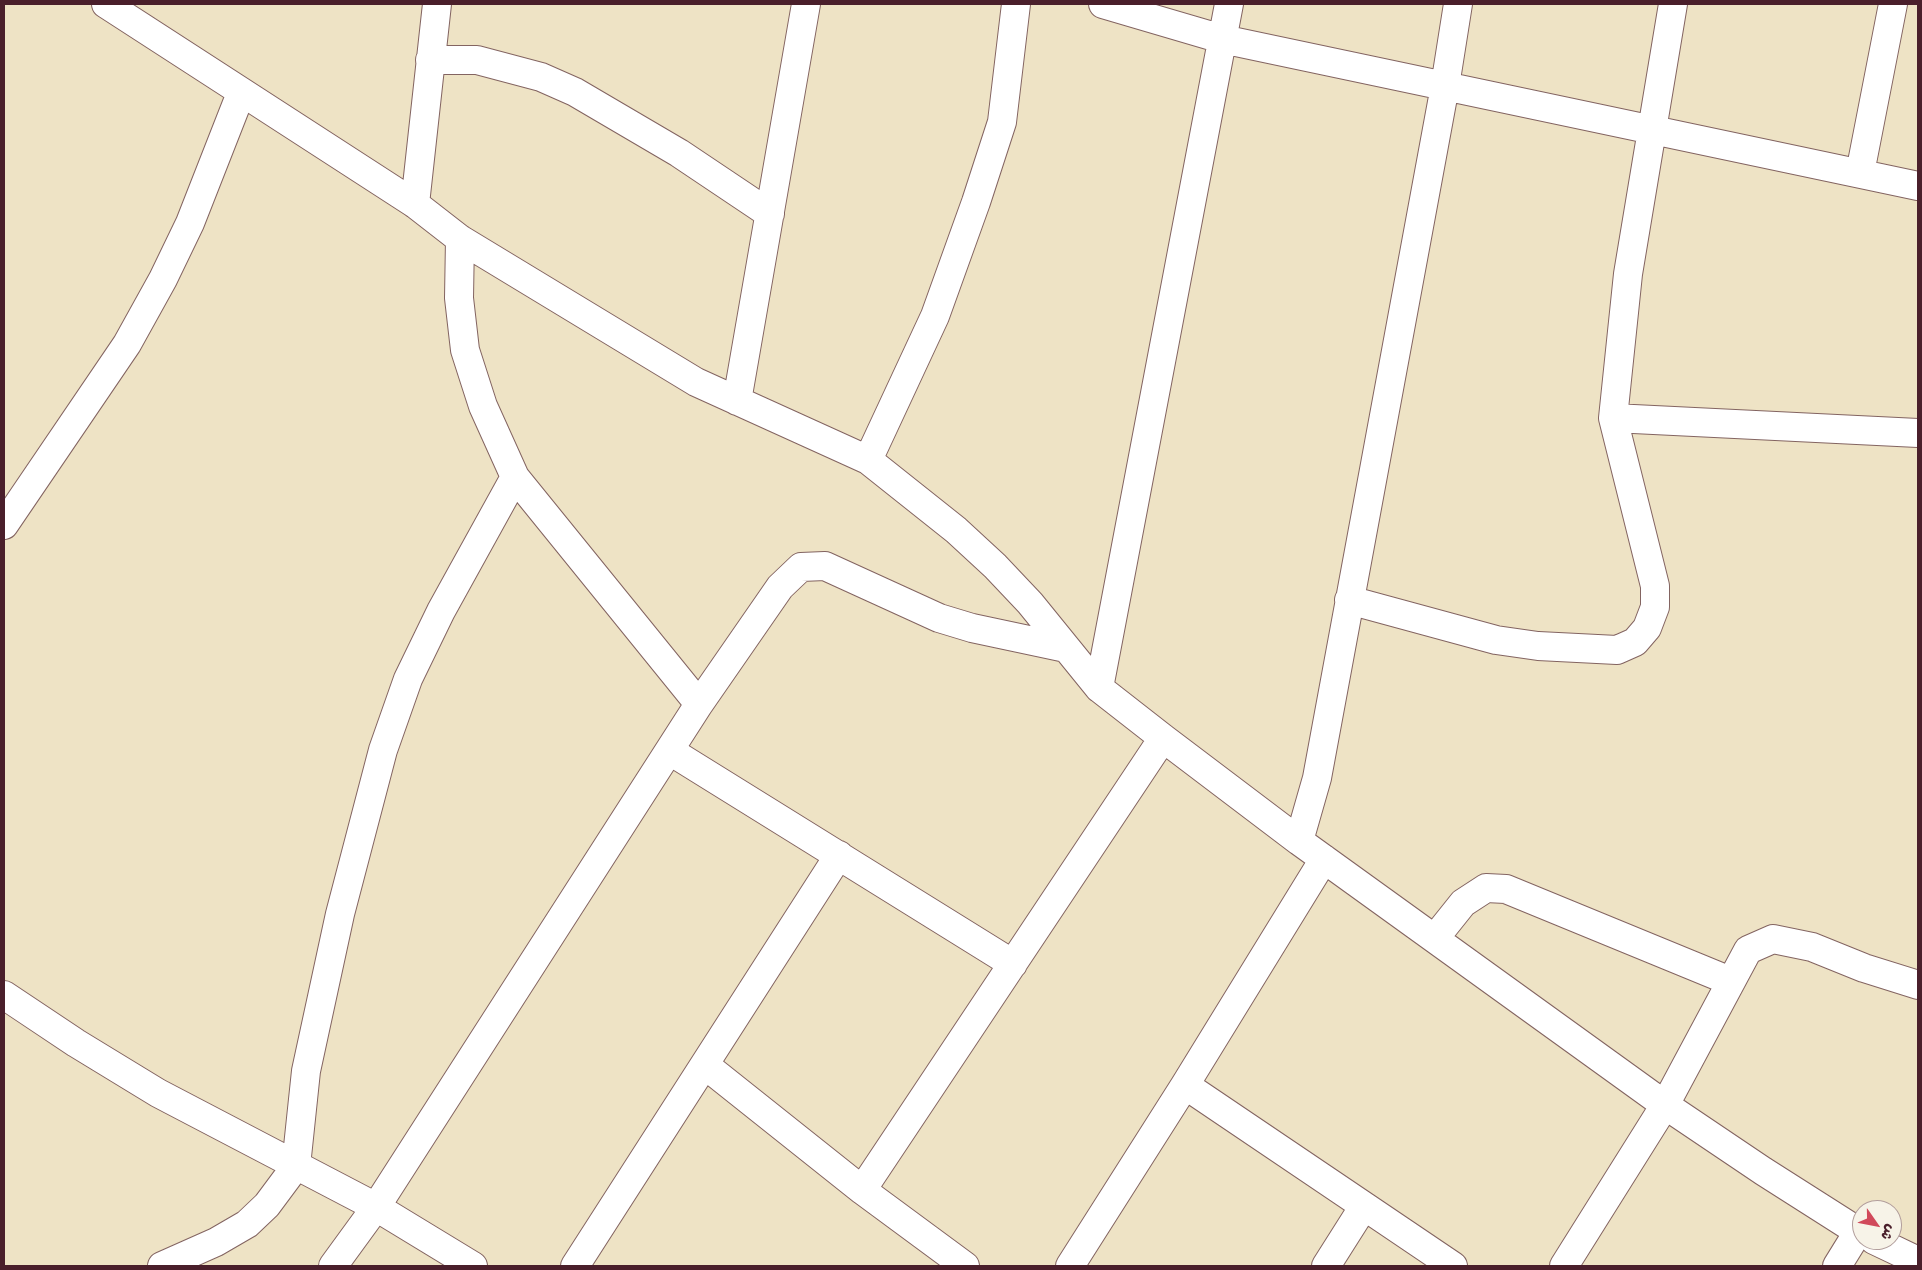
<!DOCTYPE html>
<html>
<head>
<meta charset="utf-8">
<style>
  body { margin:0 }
  #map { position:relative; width:1922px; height:1270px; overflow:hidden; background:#eee3c5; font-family:"Playpen Sans","Playpen Sans Arabic",sans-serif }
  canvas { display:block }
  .frame { position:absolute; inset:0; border:5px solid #4a1f2b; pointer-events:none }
  .north { position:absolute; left:1852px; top:1200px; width:50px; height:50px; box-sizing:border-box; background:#f7f3e8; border:1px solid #b29e9c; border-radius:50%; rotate:123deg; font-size:14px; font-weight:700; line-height:20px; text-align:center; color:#4a1f2b }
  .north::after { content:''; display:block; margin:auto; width:18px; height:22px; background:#d1495b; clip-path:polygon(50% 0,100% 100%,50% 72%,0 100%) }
</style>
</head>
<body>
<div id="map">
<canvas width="1922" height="1270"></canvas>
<div class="frame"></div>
<div class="north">ش</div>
</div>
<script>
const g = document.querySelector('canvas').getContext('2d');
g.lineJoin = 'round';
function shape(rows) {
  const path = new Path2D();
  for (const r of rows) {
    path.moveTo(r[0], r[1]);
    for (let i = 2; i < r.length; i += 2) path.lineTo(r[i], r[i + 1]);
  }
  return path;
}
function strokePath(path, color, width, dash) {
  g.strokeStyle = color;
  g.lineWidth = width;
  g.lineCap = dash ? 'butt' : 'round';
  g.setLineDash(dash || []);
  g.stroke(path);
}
const minor = shape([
  [106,4,415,204,460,239,696,382,868,460,956,530,995,566,1030,603,1099,688,1163,738,1299,841,1665,1105,1763,1171,1862,1234],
  [1103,4,1222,39,1918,186],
  [430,60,477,60,541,77,575,92,679,153,770,214],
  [1860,173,1893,4],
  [415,204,437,4],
  [460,239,459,298,465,350,483,406,515,477,699,704],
  [737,401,806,4],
  [1613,418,1918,433],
  [868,460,935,316,976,202,1002,122,1016,4],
  [4,525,127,344,163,279,190,223,241,93],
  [1349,600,1496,640,1538,646,1617,650,1635,642,1647,628,1655,607,1655,586,1613,418,1628,274,1673,4],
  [1099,688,1229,4],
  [670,751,1013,964],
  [1299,841,1317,778,1445,86,1458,4],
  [1435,938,1463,903,1486,888,1506,889,1730,981],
  [4,995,76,1043,158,1093,376,1207,473,1266],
  [705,1065,862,1190,965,1266],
  [1185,1085,1453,1266],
  [862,1190,1163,738],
  [1874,1240,1918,1261],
  [162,1266,216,1242,247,1224,267,1205,296,1166,306,1071,340,914,383,750,408,679,441,611,515,477],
  [333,1266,376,1207,699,704,780,587,801,567,825,566,939,618,972,628,1066,648],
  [575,1266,839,855],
  [1070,1266,1185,1085,1324,859],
  [1326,1266,1364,1206],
  [1564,1266,1665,1105,1748,950,1773,939,1812,947,1864,968,1918,985],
  [1837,1266,1858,1232]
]);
strokePath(minor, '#836461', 30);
strokePath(minor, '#fff', 28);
</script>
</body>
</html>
